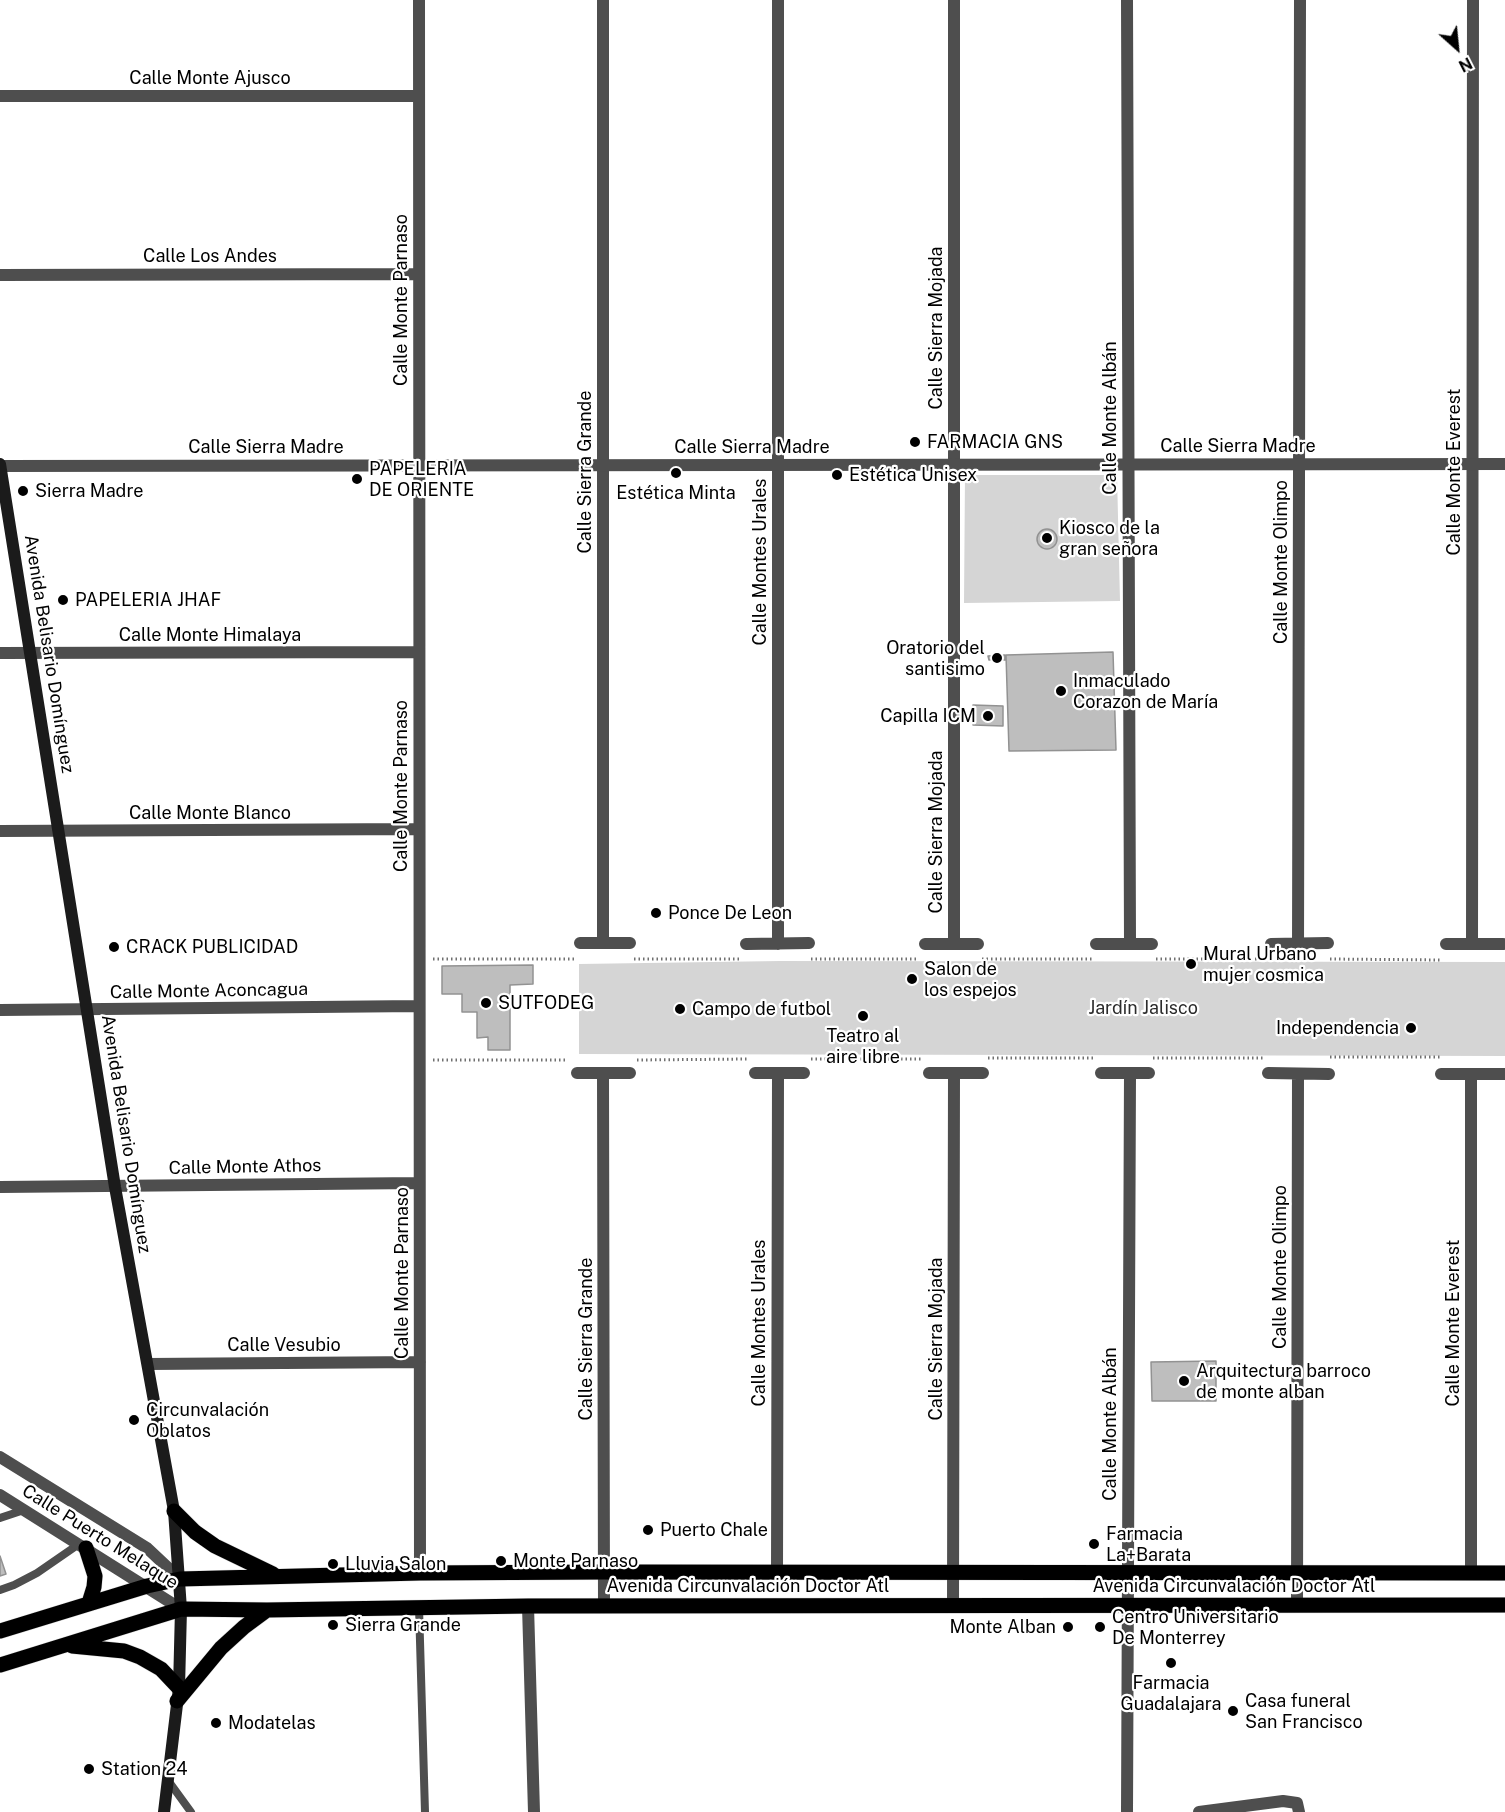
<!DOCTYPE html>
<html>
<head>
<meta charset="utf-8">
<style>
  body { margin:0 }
  #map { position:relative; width:1505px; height:1812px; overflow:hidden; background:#fff; font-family:"Public Sans",sans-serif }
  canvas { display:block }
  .north { position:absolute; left:1427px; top:18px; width:60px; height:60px; -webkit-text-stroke:4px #fff; paint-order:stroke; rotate:153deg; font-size:16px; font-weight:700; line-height:24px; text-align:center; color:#000 }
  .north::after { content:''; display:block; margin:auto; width:21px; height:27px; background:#000; clip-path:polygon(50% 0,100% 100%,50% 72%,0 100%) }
</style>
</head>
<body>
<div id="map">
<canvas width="1505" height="1812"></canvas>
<div class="north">N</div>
</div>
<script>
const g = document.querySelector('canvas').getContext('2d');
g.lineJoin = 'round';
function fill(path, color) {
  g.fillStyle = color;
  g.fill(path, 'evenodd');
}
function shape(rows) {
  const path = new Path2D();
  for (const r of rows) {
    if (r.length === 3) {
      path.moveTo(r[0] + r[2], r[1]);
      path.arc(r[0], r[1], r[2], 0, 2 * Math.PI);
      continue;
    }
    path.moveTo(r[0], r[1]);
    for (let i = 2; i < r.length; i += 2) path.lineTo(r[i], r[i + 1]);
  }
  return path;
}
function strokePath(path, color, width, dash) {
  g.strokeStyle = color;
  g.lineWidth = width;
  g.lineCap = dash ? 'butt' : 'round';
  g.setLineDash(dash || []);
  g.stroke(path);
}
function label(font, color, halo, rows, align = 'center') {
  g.font = font + ' "Public Sans",sans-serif';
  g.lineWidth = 4.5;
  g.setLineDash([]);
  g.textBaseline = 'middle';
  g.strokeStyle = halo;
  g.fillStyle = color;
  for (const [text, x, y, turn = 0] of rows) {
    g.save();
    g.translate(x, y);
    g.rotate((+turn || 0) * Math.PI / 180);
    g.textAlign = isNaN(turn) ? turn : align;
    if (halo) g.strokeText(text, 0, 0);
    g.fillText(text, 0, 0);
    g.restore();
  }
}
fill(shape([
  [965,475,1117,475,1120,601,964,603],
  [780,961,1505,962,1505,1056,579,1054,579,964]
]), '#d5d5d5');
const building = shape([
  [1047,539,10],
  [1113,652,1116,750,1009,751,1006,655,1113,652],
  [1005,655,1005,660,989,660,988,656,1005,655],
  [973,705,1003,706,1003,726,973,725,973,705],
  [533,965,533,984,510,985,510,1050,488,1050,488,1037,477,1038,477,1012,462,1012,462,994,442,994,442,966,533,965],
  [1216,1361,1216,1401,1152,1401,1151,1362,1216,1361],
  [0,1556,6,1574,0,1576,0,1556]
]);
fill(building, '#bebebe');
strokePath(building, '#929292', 1.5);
const primary = shape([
  [174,1511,195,1532,215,1546,273,1574],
  [86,1548,95,1576,94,1587,89,1603],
  [0,1631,147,1586,180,1579,420,1573,604,1572,1505,1573],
  [72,1646,124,1651,140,1657,161,1669,179,1688],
  [0,1665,181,1609,267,1610,528,1606,1505,1605],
  [177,1701,221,1648,244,1627,267,1610]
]);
strokePath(primary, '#dbdbdb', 16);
strokePath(shape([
  [433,959,577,959],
  [634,959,742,959],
  [811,959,919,959],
  [982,959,1093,959],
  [1156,959,1267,959],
  [1330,959,1441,960],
  [1330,1057,1441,1057],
  [988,1058,1096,1058],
  [1153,1058,1264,1058],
  [811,1059,922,1059],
  [433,1060,568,1060],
  [637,1060,748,1059]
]), '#707070', 3, [1.5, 3]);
strokePath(shape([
  [0,1518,24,1510],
  [0,1590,14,1585,37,1573,79,1544],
  [419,1607,425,1812],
  [167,1779,191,1812]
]), '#4e4e4e', 8);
strokePath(shape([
  [419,0,420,1573],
  [1127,0,1130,944],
  [0,96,419,96],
  [0,275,419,274],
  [0,653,419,652],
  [0,831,419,829],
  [580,943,630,943],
  [603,943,603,0],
  [954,943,954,0],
  [1298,943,1300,0],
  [746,944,809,943],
  [778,944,778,0],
  [925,944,978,944],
  [1096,944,1152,944],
  [1271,944,1328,943],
  [1446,944,1503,944],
  [1472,944,1473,0],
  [0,1010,419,1006],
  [577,1073,630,1073],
  [603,1073,604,1606],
  [755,1073,804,1073],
  [929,1073,983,1073],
  [1101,1073,1149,1073],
  [1268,1073,1329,1074],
  [1441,1074,1505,1074],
  [0,1187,419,1183],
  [148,1364,420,1362],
  [0,1457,147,1548,180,1579],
  [0,1495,181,1609],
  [777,1572,778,1073],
  [1471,1573,1471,1074],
  [953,1605,954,1073],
  [1297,1605,1298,1074],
  [528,1606,534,1812],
  [1127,1812,1130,1073],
  [1199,1812,1283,1801,1297,1803,1299,1812]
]), '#4e4e4e', 12);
strokePath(shape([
  [0,466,1505,464]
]), '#4e4e4e', 12);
strokePath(shape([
  [0,464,115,1187,174,1511,181,1609,179,1688,164,1812]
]), '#1b1b1b', 12);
strokePath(primary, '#000', 15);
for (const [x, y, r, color] of [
  [915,442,6,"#000"],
  [676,473,6,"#000"],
  [837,475,6,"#000"],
  [357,479,6,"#000"],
  [23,491,6,"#000"],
  [1047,538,6,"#000"],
  [63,600,6,"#000"],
  [997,658,6,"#000"],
  [1061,691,6,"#000"],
  [988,716,6,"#000"],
  [656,913,6,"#000"],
  [114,947,6,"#000"],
  [1191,964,6,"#000"],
  [912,979,6,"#000"],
  [486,1003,6,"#000"],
  [680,1009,6,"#000"],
  [863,1016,6,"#000"],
  [1411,1028,6,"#000"],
  [1184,1381,6,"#000"],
  [134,1420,6,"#000"],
  [648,1530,6,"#000"],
  [1094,1544,6,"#000"],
  [501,1561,6,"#000"],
  [333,1564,6,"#000"],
  [333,1625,6,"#000"],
  [1068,1627,6,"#000"],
  [1100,1627,6,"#000"],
  [1171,1663,6,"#000"],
  [1233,1711,6,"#000"],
  [216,1723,6,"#000"],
  [89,1769,6,"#000"]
]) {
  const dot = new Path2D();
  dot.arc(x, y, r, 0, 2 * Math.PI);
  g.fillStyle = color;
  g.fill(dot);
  strokePath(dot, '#fff', 2);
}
label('18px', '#000', '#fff', [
  ["Calle Monte Ajusco",210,78],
  ["Calle Los Andes",210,256],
  ["Calle Monte Parnaso",401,300,-90],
  ["Calle Sierra Mojada",936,328,-90],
  ["Calle Monte Albán",1110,418,-90],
  ["Calle Sierra Madre",1238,446],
  ["Calle Sierra Madre",266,447],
  ["Calle Sierra Madre",752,447],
  ["Calle Sierra Grande",585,472,-90],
  ["Calle Monte Everest",1454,472,-90],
  ["Calle Montes Urales",760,562,-90],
  ["Calle Monte Olimpo",1281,562,-90],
  ["Calle Monte Himalaya",210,635],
  ["Avenida Belisario Domínguez",49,654,81],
  ["Calle Monte Parnaso",401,786,-90],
  ["Calle Monte Blanco",210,813],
  ["Calle Sierra Mojada",936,832,-90],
  ["Calle Monte Aconcagua",209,991,-1],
  ["Avenida Belisario Domínguez",126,1134,81],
  ["Calle Monte Athos",245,1167,-1],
  ["Calle Monte Olimpo",1280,1267,-90],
  ["Calle Monte Parnaso",402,1273,-90],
  ["Calle Montes Urales",759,1323,-90],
  ["Calle Monte Everest",1453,1323,-90],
  ["Calle Sierra Grande",586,1339,-90],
  ["Calle Sierra Mojada",936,1339,-90],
  ["Calle Vesubio",284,1345],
  ["Calle Monte Albán",1110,1424,-90],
  ["Calle Puerto Melaque",100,1537,32],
  ["Avenida Circunvalación Doctor Atl",748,1586],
  ["Avenida Circunvalación Doctor Atl",1234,1586]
]);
label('18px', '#000', '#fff', [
  ["FARMACIA GNS",927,442],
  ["PAPELERIA",369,469],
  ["DE ORIENTE",369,490],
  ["Estética Unisex",849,475],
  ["Sierra Madre",35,491],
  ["Estética Minta",676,493,"center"],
  ["Kiosco de la",1059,528],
  ["gran señora",1059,549],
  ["PAPELERIA JHAF",75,600],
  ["Oratorio del",985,648,"right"],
  ["santisimo",985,669,"right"],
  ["Inmaculado",1073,681],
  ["Corazon de María",1073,702],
  ["Capilla ICM",976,716,"right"],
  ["Ponce De Leon",668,913],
  ["CRACK PUBLICIDAD",126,947],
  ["Mural Urbano",1203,954],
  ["mujer cosmica",1203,975],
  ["Salon de",924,969],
  ["los espejos",924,990],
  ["SUTFODEG",498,1003],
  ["Campo de futbol",692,1009],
  ["Independencia",1399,1028,"right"],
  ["Teatro al",863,1036,"center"],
  ["aire libre",863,1057,"center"],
  ["Arquitectura barroco",1196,1371],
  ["de monte alban",1196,1392],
  ["Circunvalación",146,1410],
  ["Oblatos",146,1431],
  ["Puerto Chale",660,1530],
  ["Farmacia",1106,1534],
  ["La+Barata",1106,1555],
  ["Monte Parnaso",513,1561],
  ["Lluvia Salon",345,1564],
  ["Centro Universitario",1112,1617],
  ["De Monterrey",1112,1638],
  ["Sierra Grande",345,1625],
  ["Monte Alban",1056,1627,"right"],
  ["Farmacia",1171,1683,"center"],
  ["Guadalajara",1171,1704,"center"],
  ["Casa funeral",1245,1701],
  ["San Francisco",1245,1722],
  ["Modatelas",228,1723],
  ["Station 24",101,1769]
], 'left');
label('18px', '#2c2c2c', '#fff', [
  ["Jardín Jalisco",1143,1008]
]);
</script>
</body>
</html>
